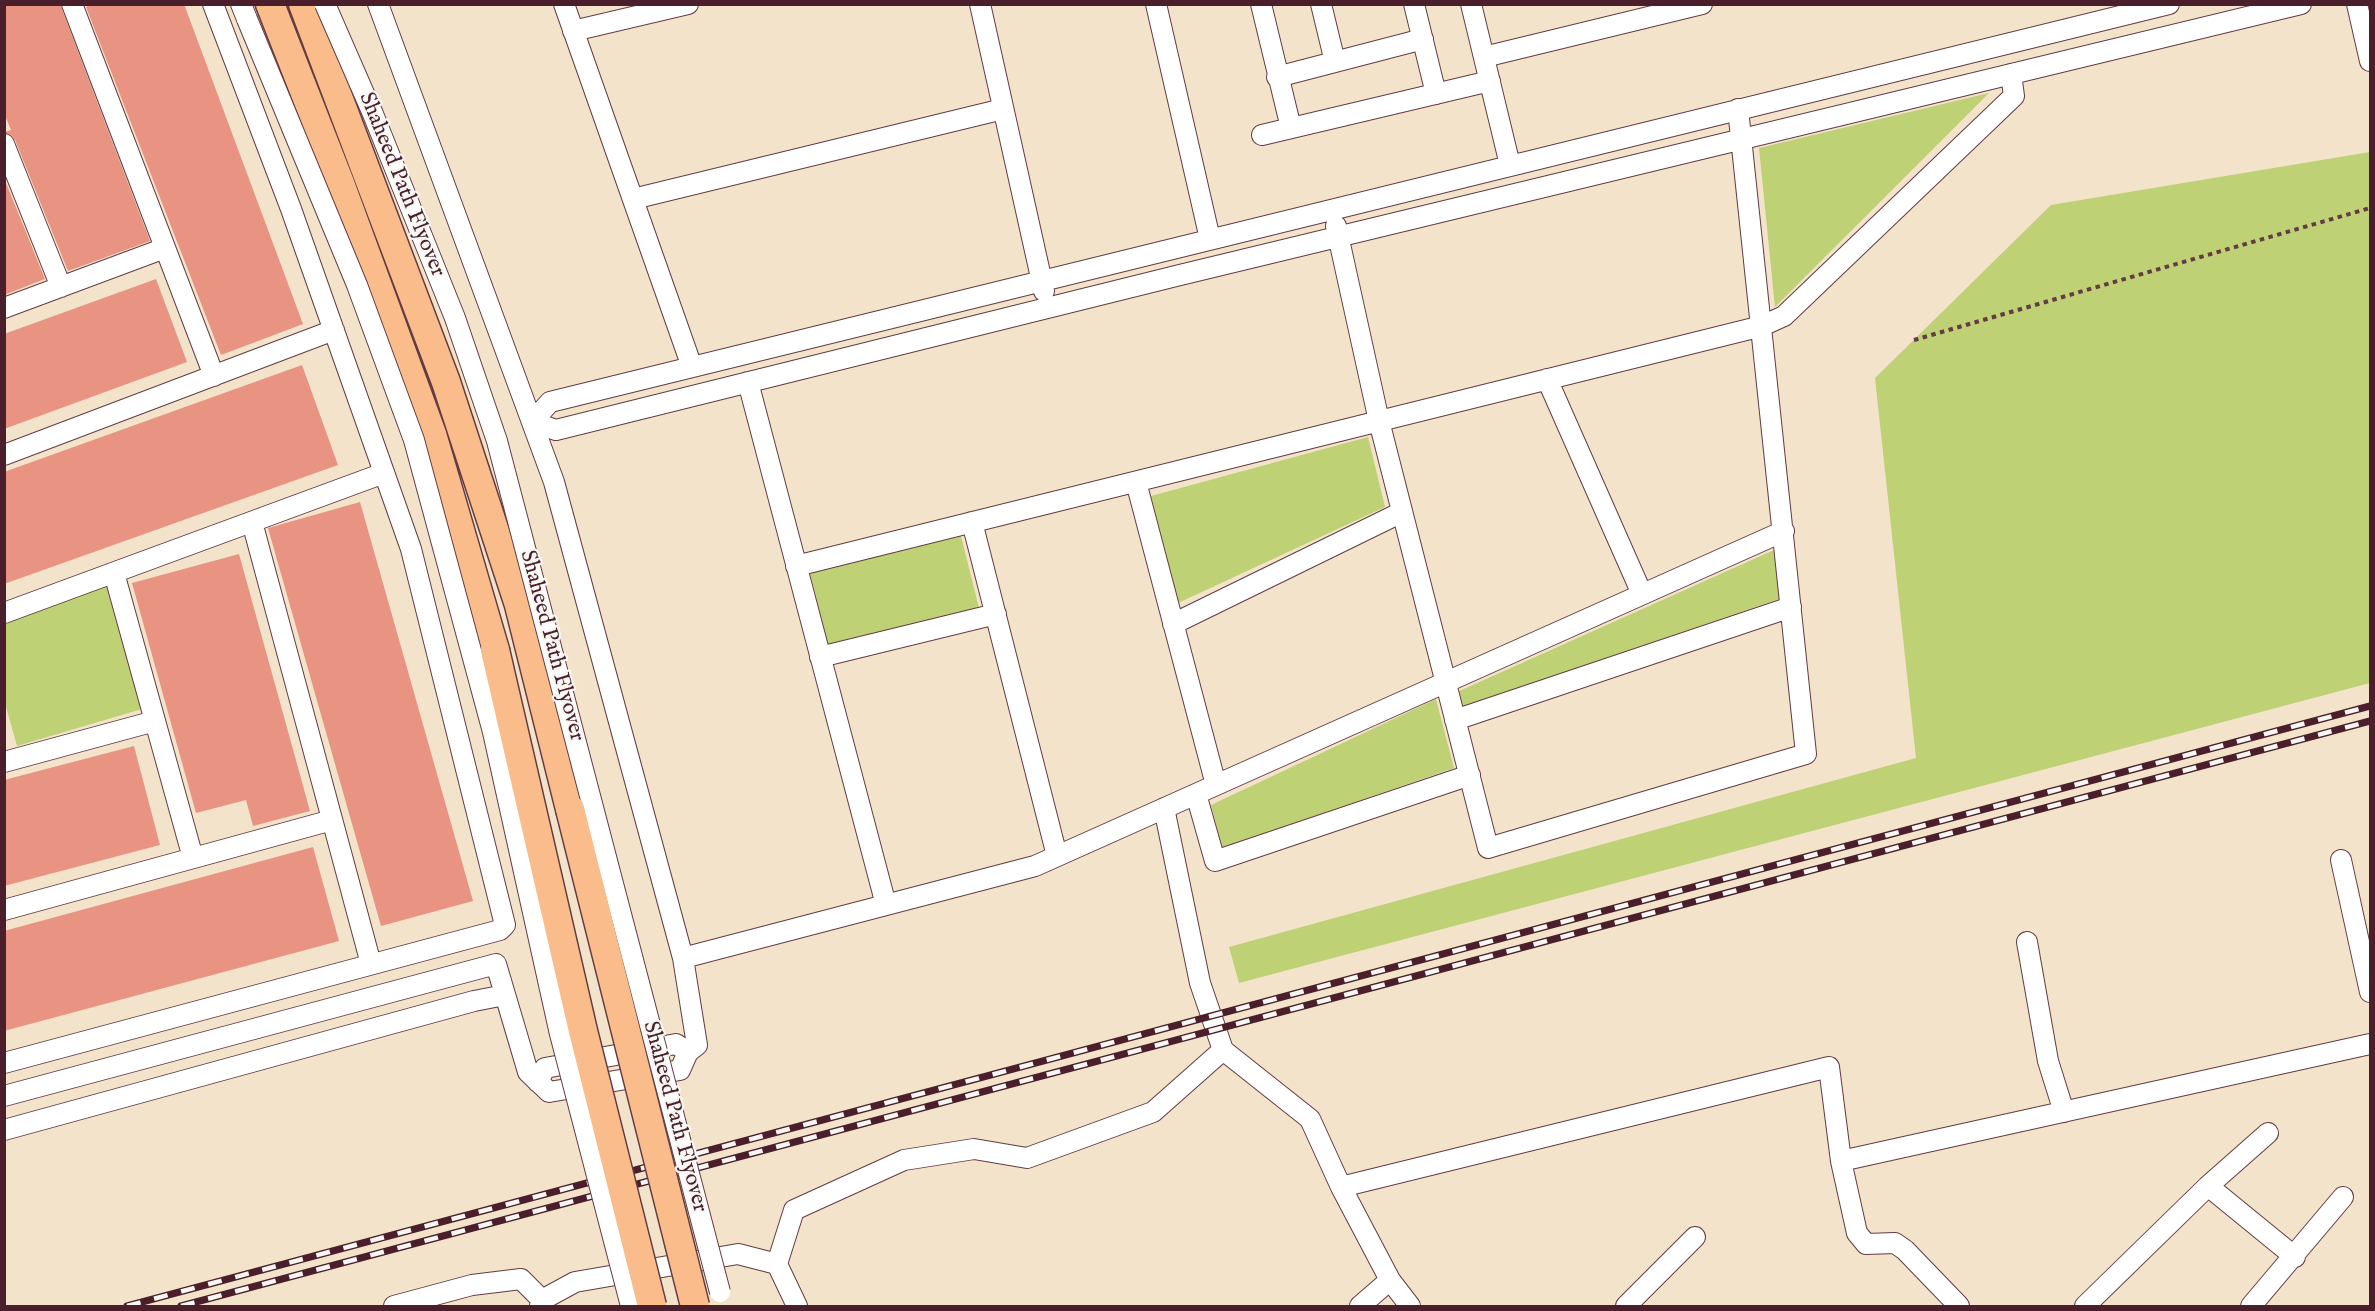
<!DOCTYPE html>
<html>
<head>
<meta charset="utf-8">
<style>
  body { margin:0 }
  #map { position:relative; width:2375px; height:1311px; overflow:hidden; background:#f2e3ca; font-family:"IM FELL English",serif }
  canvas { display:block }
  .frame { position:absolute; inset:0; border:6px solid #4a1f2b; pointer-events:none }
</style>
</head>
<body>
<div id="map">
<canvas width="2375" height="1311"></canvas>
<div class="frame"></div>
</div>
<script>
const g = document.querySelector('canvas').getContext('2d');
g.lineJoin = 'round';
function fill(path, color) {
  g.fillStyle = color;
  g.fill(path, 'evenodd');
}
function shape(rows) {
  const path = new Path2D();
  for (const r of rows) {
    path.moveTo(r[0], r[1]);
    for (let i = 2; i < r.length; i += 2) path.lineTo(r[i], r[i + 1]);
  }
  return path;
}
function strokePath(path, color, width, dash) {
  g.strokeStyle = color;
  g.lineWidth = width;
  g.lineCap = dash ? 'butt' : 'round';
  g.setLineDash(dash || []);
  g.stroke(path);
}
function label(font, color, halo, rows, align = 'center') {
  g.font = font + ' "IM FELL English",serif';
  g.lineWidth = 4.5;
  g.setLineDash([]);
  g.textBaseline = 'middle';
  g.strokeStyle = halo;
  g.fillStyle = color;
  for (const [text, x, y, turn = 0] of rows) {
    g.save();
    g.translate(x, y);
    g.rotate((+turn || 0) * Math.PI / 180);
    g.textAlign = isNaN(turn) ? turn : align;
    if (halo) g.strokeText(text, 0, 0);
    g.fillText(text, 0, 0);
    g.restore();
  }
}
fill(shape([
  [1989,93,1775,307,1759,148],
  [2370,152,2370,683,1239,983,1229,947,1916,758,1875,378,2051,205],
  [1368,437,1385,507,1178,603,1151,496],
  [961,536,979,608,828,645,810,573],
  [1774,550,1782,598,1462,707,1457,692],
  [107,585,142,709,17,746,5,703,5,624],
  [1436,699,1454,768,1222,848,1211,805]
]), '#bed175');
fill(shape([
  [4,4,60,4,150,241,68,271,15,140,4,132,11,130,4,113],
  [91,4,184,4,303,324,221,355,86,7],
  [4,178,45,279,4,295],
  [156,279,187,362,4,429,4,334],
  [302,365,338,465,4,584,4,472],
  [360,502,473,901,381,926,268,528],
  [239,554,310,811,253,826,246,800,196,813,132,583],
  [134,746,160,845,4,886,4,780],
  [313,847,339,941,4,1031,4,931]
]), '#e99483');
const minor = shape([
  [72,4,214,376],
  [241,4,247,19],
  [564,4,692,367],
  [980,4,1044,291],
  [1156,4,1210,239],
  [1261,4,1291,128],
  [1321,4,1335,62],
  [1414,4,1436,94],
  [1471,4,1510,165],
  [2169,4,550,402,532,422,556,430,1180,275,2301,4],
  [2357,4,2370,61],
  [573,31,688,4],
  [1484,57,1702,4],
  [1277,77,1423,39],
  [1262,135,1490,81],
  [4,144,61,287],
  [633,199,1003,109],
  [1336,226,1379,421,1488,848,1806,754,1738,109],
  [4,308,165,248],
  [1547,379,1642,594],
  [748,382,886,905],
  [4,455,334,330],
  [1136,482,1216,785],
  [252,522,371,964],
  [972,522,1057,856],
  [796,566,1762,326,1784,316,2014,96,2011,74],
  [114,573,193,858],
  [4,613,384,473],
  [1173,624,1402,512],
  [820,657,996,614],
  [1455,720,1791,607],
  [4,762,155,721],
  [1196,794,1215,861,1470,775],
  [1164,808,1200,983,1223,1050,1310,1119,1341,1187,1390,1280,1410,1306],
  [2341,860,2370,992],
  [4,910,332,820],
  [2027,942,2048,1061,2064,1112],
  [683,958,1035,866,1784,531],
  [4,1063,500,930,505,925,411,549,291,209,213,4],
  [538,1082,545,1068,676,1044,688,1052],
  [4,1096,496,964,528,1072,549,1092,680,1070,688,1052,697,1045,683,958,554,482,378,4],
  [4,1130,474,1001,505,995],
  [1841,1161,2370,1044],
  [2208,1186,2295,1257],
  [1341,1187,1829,1067,1841,1161,1857,1233,1866,1244,1895,1243,1905,1250,1959,1306],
  [777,1264,794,1210,904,1160,974,1149,1027,1158,1153,1112,1223,1050],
  [394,1306,472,1285,521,1279,542,1300,544,1306],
  [540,1306,542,1300,575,1282,738,1254,777,1264,797,1306],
  [1360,1306,1390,1280],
  [1626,1306,1695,1237],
  [2085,1306,2208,1186,2268,1133],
  [2251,1306,2343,1197]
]);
const highway = shape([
  [270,4,340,183,432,434,495,650],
  [303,4,446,382,519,605,570,809]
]);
strokePath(minor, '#633c43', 22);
strokePath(highway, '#633c43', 31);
strokePath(shape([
  [1914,340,2370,208]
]), '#633c43', 4, [4.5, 4.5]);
strokePath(minor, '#fff', 20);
strokePath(highway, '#fabc8b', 28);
const rail = shape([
  [127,1306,2370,706],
  [181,1306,2370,721]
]);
strokePath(rail, '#4a1f2b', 7);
strokePath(rail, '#f6f6f2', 4.5, [14]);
const minorBridge = shape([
  [325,4,373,114,455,318,497,441,720,1292],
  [247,19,357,285,414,440,493,732,560,1034,631,1306]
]);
const highwayBridge = shape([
  [495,650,583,1031,652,1306],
  [570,809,695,1306]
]);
strokePath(minorBridge, '#633c43', 22, []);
strokePath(highwayBridge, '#633c43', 31, []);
strokePath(minorBridge, '#fff', 20);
strokePath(highwayBridge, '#fabc8b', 28);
label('22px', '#4a1f2b', '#f6f6f2', [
  ["Shaheed Path Flyover",401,185,68],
  ["Shaheed Path Flyover",551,646,75],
  ["Shaheed Path Flyover",674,1117,75]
]);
</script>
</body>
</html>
